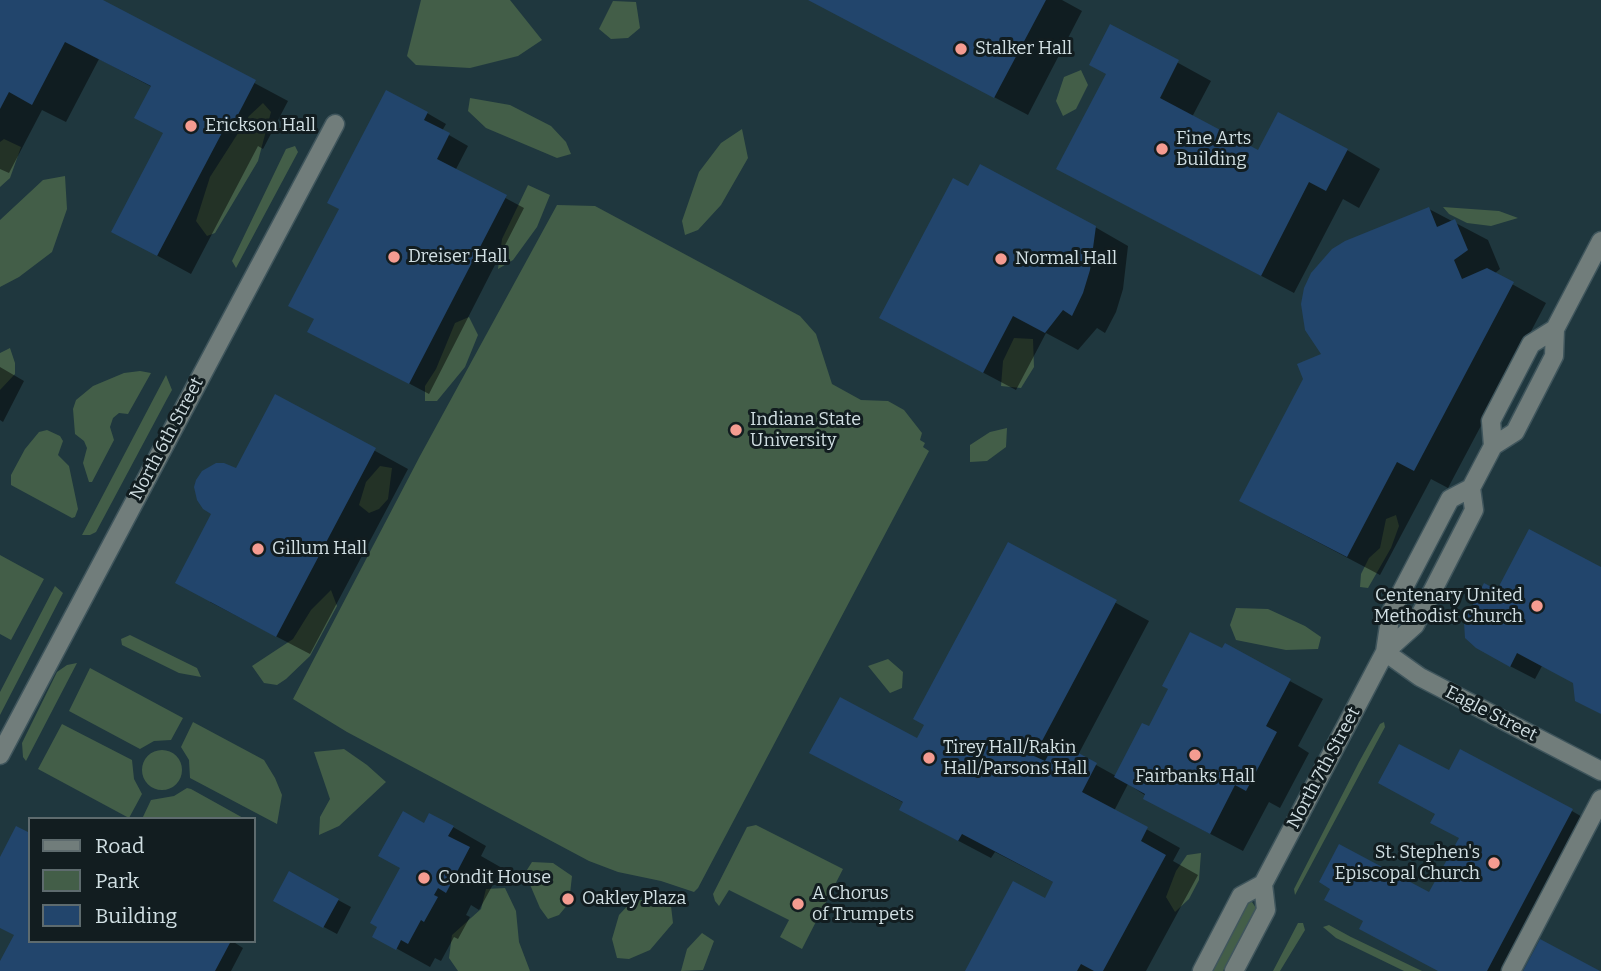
<!DOCTYPE html>
<html>
<head>
<meta charset="utf-8">
<style>
  body { margin:0 }
  #map { position:relative; width:1601px; height:971px; overflow:hidden; background:#1f373e; font-family:Bitter,serif }
  canvas { display:block }
  .legend { position:absolute; left:28px; top:817px; width:228px; height:126px; box-sizing:border-box; background:#121d20; border:2px solid #5e6b6e; margin:0; padding:9px 12px; list-style:none; font-size:21px; color:#d1dfe3 }
  .legend li { display:flex; align-items:center; gap:14px; height:35px }
  .legend b { width:35px; border:2px solid #5e6b6e }
</style>
</head>
<body>
<div id="map">
<canvas width="1601" height="971"></canvas>
<ul class="legend">
<li><b style="height:9px;background:#717d7b"></b>Road</li>
<li><b style="height:19px;background:#435e48"></b>Park</li>
<li><b style="height:19px;background:#22456c"></b>Building</li>
</ul>
</div>
<script>
const g = document.querySelector('canvas').getContext('2d');
g.lineJoin = 'round';
function fill(path, color) {
  g.fillStyle = color;
  g.fill(path, 'evenodd');
}
function shape(rows) {
  const path = new Path2D();
  for (const r of rows) {
    if (r.length === 3) {
      path.moveTo(r[0] + r[2], r[1]);
      path.arc(r[0], r[1], r[2], 0, 2 * Math.PI);
      continue;
    }
    path.moveTo(r[0], r[1]);
    for (let i = 2; i < r.length; i += 2) path.lineTo(r[i], r[i + 1]);
  }
  return path;
}
function strokePath(path, color, width, dash) {
  g.strokeStyle = color;
  g.lineWidth = width;
  g.lineCap = dash ? 'butt' : 'round';
  g.setLineDash(dash || []);
  g.stroke(path);
}
function label(font, color, halo, rows, align = 'center') {
  g.font = font + ' Bitter,serif';
  g.lineWidth = 6;
  g.setLineDash([]);
  g.textBaseline = 'middle';
  g.strokeStyle = halo;
  g.fillStyle = color;
  for (const [text, x, y, turn = 0] of rows) {
    g.save();
    g.translate(x, y);
    g.rotate((+turn || 0) * Math.PI / 180);
    g.textAlign = isNaN(turn) ? turn : align;
    if (halo) g.strokeText(text, 0, 0);
    g.fillText(text, 0, 0);
    g.restore();
  }
}
fill(shape([
  [421,0,510,0,542,40,518,56,470,68,416,65,407,56],
  [613,1,636,2,640,28,628,38,611,39,599,29],
  [1081,70,1088,85,1076,109,1063,116,1056,101,1064,77],
  [470,98,510,105,551,126,566,142,571,154,557,158,486,128,468,111],
  [263,103,271,112,258,161,215,233,207,236,196,221,210,177,249,116],
  [742,129,748,158,721,205,698,230,685,235,682,221,699,172,721,143],
  [4,139,21,147,10,178,0,187,0,142],
  [295,146,298,152,236,268,232,261,286,149],
  [65,176,67,209,52,252,19,277,0,287,0,220,43,180],
  [528,185,550,195,537,227,513,260,498,269,502,239],
  [557,205,595,206,800,316,816,334,832,384,861,400,888,401,904,410,922,433,920,440,925,443,923,447,929,451,698,888,694,892,661,881,618,872,589,861,347,732,293,699,420,456],
  [1443,207,1499,211,1518,218,1491,226,1467,223,1449,214],
  [469,317,478,335,465,367,437,401,425,401,425,386,436,369,455,323],
  [1014,338,1033,339,1034,367,1021,388,1001,386,1003,361],
  [10,348,15,363,15,374,0,390,0,353],
  [140,371,151,373,128,414,119,413,113,418,110,427,114,440,92,482,89,482,83,463,87,448,84,441,75,434,73,409,76,400,93,386,124,373],
  [166,375,172,390,167,399,96,532,90,535,82,535],
  [1007,428,1006,447,987,461,970,462,970,445,990,432],
  [47,430,60,436,63,441,58,455,69,466,78,509,75,517,72,518,11,485,11,475,25,449,39,432],
  [380,466,392,468,388,499,379,509,369,513,359,505,366,482],
  [1396,515,1399,526,1391,548,1368,588,1360,587,1361,574,1369,558,1380,548,1386,519],
  [0,555,44,579,11,640,0,634],
  [55,586,63,593,0,715,0,692],
  [331,590,337,606,310,656,286,679,277,685,264,683,252,666,293,639,311,610],
  [1236,608,1268,609,1305,626,1321,637,1318,649,1286,650,1236,640,1230,625],
  [130,635,197,668,201,677,179,673,122,645,121,639],
  [888,659,903,672,902,688,890,693,868,666],
  [77,663,26,761,23,757,22,743,57,672,67,665],
  [90,668,183,718,171,740,154,741,140,749,69,711],
  [193,722,264,760,275,778,282,795,277,824,190,778,189,760,181,747],
  [1384,722,1385,727,1295,895,1294,889,1359,762,1380,724],
  [62,724,132,760,134,779,142,794,129,818,38,769],
  [344,749,367,765,386,782,339,826,319,835,320,817,330,799,314,752],
  [162,770,20],
  [187,788,191,789,245,819,142,819,151,800,174,796],
  [756,825,843,869,802,949,780,937,789,920,729,890,719,906,715,901,713,894,747,827],
  [1201,853,1199,880,1189,899,1175,912,1166,897,1176,871,1187,855],
  [532,862,553,863,572,876,569,903,559,915,548,919,540,908,525,873],
  [505,888,516,911,519,942,530,971,458,971,449,958,452,935,481,909,486,889],
  [651,898,671,906,673,923,650,950,629,959,617,958,612,939,619,915,631,902],
  [1248,902,1252,902,1256,908,1223,971,1212,971],
  [1298,923,1303,923,1305,930,1280,971,1273,971],
  [1329,925,1351,937,1422,971,1404,971,1336,938,1323,927],
  [702,933,714,941,703,970,681,971,687,949]
]), '#435e48');
fill(shape([
  [0,0,99,0,288,101,263,149,258,146,191,274,147,250,165,133,152,87,99,59,66,122,42,110,9,173,0,169],
  [810,0,1062,0,1082,11,1028,115],
  [1111,26,1211,81,1192,117,1259,152,1347,150,1380,169,1359,208,1343,199,1294,293,1092,187,1108,74],
  [427,113,446,124,442,131,468,146,455,171,524,208,429,394,310,331],
  [969,188,1095,227,1128,246,1123,289,1116,312,1105,333,1097,328,1078,350,1046,333,1016,390,914,336],
  [1429,209,1488,240,1500,269,1494,274,1546,303,1448,488,1431,479,1380,575,1274,519,1324,355],
  [0,367,24,381,3,422,0,420],
  [275,396,408,469,310,654,210,602,237,470],
  [1008,544,1149,621,1078,755,1116,776,1149,729,1225,646,1323,699,1298,746,1309,753,1280,808,1269,802,1243,851,1178,817,1128,784,1114,811,1180,848,1173,861,1198,875,1146,971,967,971,1046,900,1055,883,995,852,991,858,934,828,901,810,904,803,812,753,918,740],
  [1601,569,1601,714,1575,683,1542,666,1535,679,1502,662,1498,593],
  [1449,772,1572,811,1596,825,1518,971,1440,971,1430,895,1460,838],
  [425,825,453,827,486,846,481,856,502,868,479,910,471,905,466,915,470,917,458,939,454,937,441,961,435,958,430,967,374,936],
  [0,861,30,941,232,941,243,948,231,971,0,971,0,965,16,935,0,927],
  [290,874,351,907,337,934,288,908]
]), '#0007');
fill(shape([
  [0,0,103,0,256,80,229,132,224,129,157,256,111,232,163,133,134,118,151,86,65,42,32,105,9,92,0,109],
  [808,0,1046,0,994,98],
  [1110,24,1179,60,1160,98,1258,150,1278,112,1348,149,1326,191,1309,182,1261,276,1056,169,1106,74,1089,65],
  [386,90,428,112,424,120,450,133,437,159,507,195,409,384,307,332,314,319,288,306,339,209,327,203],
  [980,164,1096,226,1090,270,1083,293,1072,316,1063,310,1045,333,1013,316,983,373,879,318,953,178,968,186],
  [1429,207,1437,227,1455,219,1468,250,1454,260,1462,279,1487,268,1514,282,1414,471,1397,462,1347,557,1239,501,1303,379,1297,364,1321,354,1305,330,1301,304,1304,288,1311,273,1332,249,1345,241],
  [275,394,376,448,276,637,175,583,211,514,203,509,197,500,194,487,196,480,202,471,216,463,224,463,236,468],
  [1529,529,1601,567,1601,714,1575,701,1573,683,1517,653,1510,667,1476,648,1465,638,1464,622,1484,583,1497,590],
  [1008,542,1117,600,1034,756,1045,761,1056,741,1097,763,1082,792,1148,827,1141,841,1166,855,1103,971,1094,971,1081,964,1077,971,965,971,1013,881,1045,898,1053,882,962,834,958,841,899,810,903,802,809,753,840,697,917,738,924,725,913,719],
  [1190,632,1222,648,1225,643,1291,679,1266,726,1277,732,1246,791,1235,785,1210,834,1143,799,1145,794,1114,777,1142,723,1149,726,1168,689,1162,686],
  [1399,744,1449,770,1460,749,1573,809,1487,971,1438,971,1359,929,1363,921,1324,900,1330,889,1319,882,1339,844,1429,892,1459,838,1430,823,1435,814,1378,783],
  [403,811,424,823,429,813,454,826,448,836,470,847,446,893,438,888,434,895,438,897,424,922,421,920,408,944,401,940,396,950,372,937,377,927,370,923,400,868,378,856],
  [16,826,30,833,30,941,231,941,215,971,0,971,0,961,14,935,0,928,0,857],
  [289,871,339,899,323,928,273,901],
  [1540,939,1600,971,1523,971]
]), '#22456c');
const minor = shape([
  [1493,446,1491,421,1531,344,1555,329],
  [1385,652,1420,677,1601,771],
  [1385,652,1415,625,1474,510,1471,488],
  [0,755,335,124],
  [1202,971,1241,896,1263,884,1363,694,1385,652,1391,612,1450,499,1471,488,1493,446,1515,432,1554,356,1555,329,1601,241],
  [1234,971,1266,910,1263,884],
  [1511,971,1601,799]
]);
strokePath(minor, '#3f555c', 21);
strokePath(minor, '#717d7b', 18);
for (const [x, y, r, color] of [
  [961,49,7,"#f59c91"],
  [191,126,7,"#f59c91"],
  [1162,149,7,"#f59c91"],
  [394,257,7,"#f59c91"],
  [1001,259,7,"#f59c91"],
  [736,430,7,"#f59c91"],
  [258,549,7,"#f59c91"],
  [1537,606,7,"#f59c91"],
  [1195,755,7,"#f59c91"],
  [929,758,7,"#f59c91"],
  [1494,863,7,"#f59c91"],
  [424,878,7,"#f59c91"],
  [568,899,7,"#f59c91"],
  [798,904,7,"#f59c91"]
]) {
  const dot = new Path2D();
  dot.arc(x, y, r, 0, 2 * Math.PI);
  g.fillStyle = color;
  g.fill(dot);
  strokePath(dot, '#121d20', 2.5);
}
label('18px', '#d1dfe3', '#121d20', [
  ["Stalker Hall",975,49],
  ["Erickson Hall",205,126],
  ["Fine Arts",1176,139],
  ["Building",1176,160],
  ["Dreiser Hall",408,257],
  ["Normal Hall",1015,259],
  ["Indiana State",750,420],
  ["University",750,441],
  ["Gillum Hall",272,549],
  ["Centenary United",1523,596,"right"],
  ["Methodist Church",1523,617,"right"],
  ["Tirey Hall/Rakin",943,748],
  ["Hall/Parsons Hall",943,769],
  ["Fairbanks Hall",1195,777,"center"],
  ["St. Stephen's",1480,853,"right"],
  ["Episcopal Church",1480,874,"right"],
  ["Condit House",438,878],
  ["A Chorus",812,894],
  ["of Trumpets",812,915],
  ["Oakley Plaza",582,899]
], 'left');
label('18px', '#d1dfe3', '#121d20', [
  ["North 6th Street",167,439,-62],
  ["Eagle Street",1491,714,27],
  ["North 7th Street",1324,768,-62]
]);
</script>
</body>
</html>
